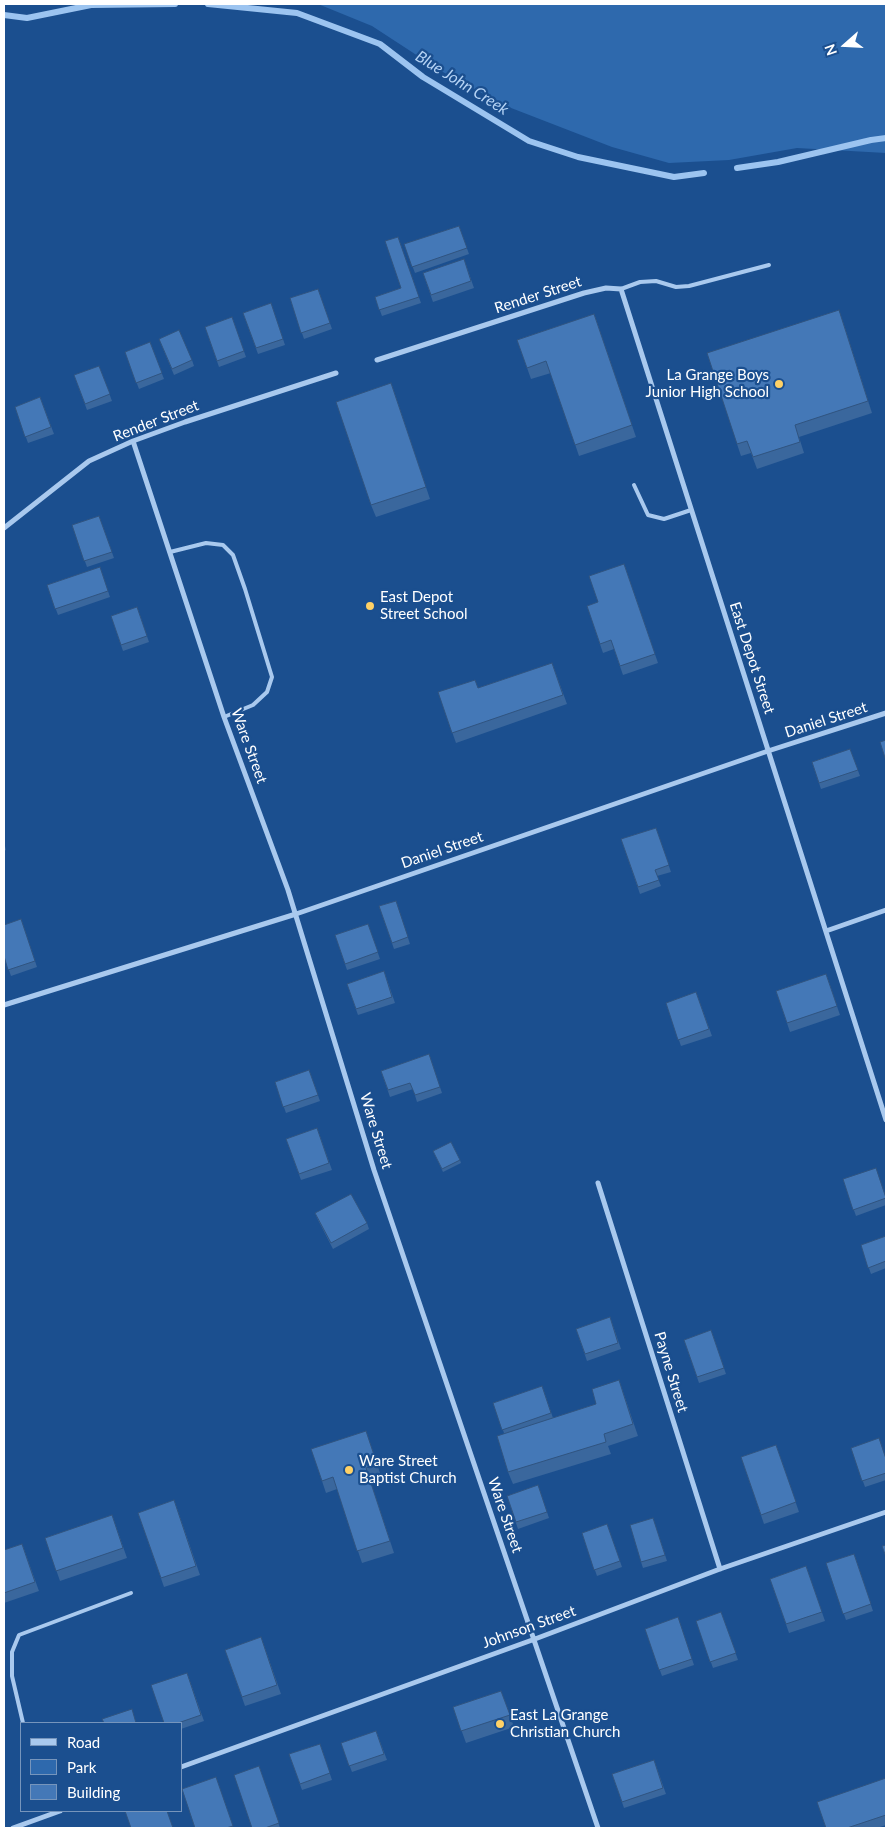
<!DOCTYPE html>
<html>
<head>
<meta charset="utf-8">
<style>
  body { margin:0 }
  #map { position:relative; width:890px; height:1832px; overflow:hidden; background:#1b4f8f; font-family:Lato,sans-serif }
  canvas { display:block }
  .frame { position:absolute; inset:0; border:5px solid #fff; pointer-events:none }
  .legend { position:absolute; left:20px; top:1722px; width:162px; height:90px; box-sizing:border-box; background:#1b4f8f; border:1px solid #7695bc; margin:0; padding:6px 9px; list-style:none; font-size:15px; color:#fff }
  .legend li { display:flex; align-items:center; gap:10px; height:25px }
  .legend b { width:25px; border:1px solid #7695bc }
  .north { position:absolute; left:820px; top:20px; width:50px; height:50px; -webkit-text-stroke:4px #1b4f8f; paint-order:stroke; rotate:251deg; font-size:14px; font-weight:700; line-height:20px; text-align:center; color:#fff }
  .north::after { content:''; display:block; margin:auto; width:18px; height:22px; background:#fff; clip-path:polygon(50% 0,100% 100%,50% 72%,0 100%) }
</style>
</head>
<body>
<div id="map">
<canvas width="890" height="1832"></canvas>
<div class="frame"></div>
<ul class="legend">
<li><b style="height:6px;background:#a9c9ee"></b>Road</li>
<li><b style="height:14px;background:#2e69ad"></b>Park</li>
<li><b style="height:14px;background:#4478b7"></b>Building</li>
</ul>
<div class="north">N</div>
</div>
<script>
const g = document.querySelector('canvas').getContext('2d');
g.lineJoin = 'round';
function fill(path, color) {
  g.fillStyle = color;
  g.fill(path, 'evenodd');
}
function shape(rows) {
  const path = new Path2D();
  for (const r of rows) {
    path.moveTo(r[0], r[1]);
    for (let i = 2; i < r.length; i += 2) path.lineTo(r[i], r[i + 1]);
  }
  return path;
}
function strokePath(path, color, width, dash) {
  g.strokeStyle = color;
  g.lineWidth = width;
  g.lineCap = dash ? 'butt' : 'round';
  g.setLineDash(dash || []);
  g.stroke(path);
}
function label(font, color, halo, rows, align = 'center') {
  g.font = font + ' Lato,sans-serif';
  g.lineWidth = 4.5;
  g.setLineDash([]);
  g.textBaseline = 'middle';
  g.strokeStyle = halo;
  g.fillStyle = color;
  for (const [text, x, y, turn = 0] of rows) {
    g.save();
    g.translate(x, y);
    g.rotate((+turn || 0) * Math.PI / 180);
    g.textAlign = isNaN(turn) ? turn : align;
    if (halo) g.strokeText(text, 0, 0);
    g.fillText(text, 0, 0);
    g.restore();
  }
}
fill(shape([
  [318,4,886,4,886,153,797,148,729,160,669,163,612,147,506,106,441,71,372,26]
]), '#2e69ad');
strokePath(shape([
  [208,4,297,13,380,44,423,77,529,141,578,157,674,177,704,173],
  [4,15,27,18,91,5,175,4],
  [737,168,778,162,871,140,886,138]
]), '#9cc4f0', 6);
strokePath(shape([
  [621,289,640,282,656,281,676,287,689,286,769,265],
  [634,485,648,515,664,519,691,510],
  [170,552,206,543,223,545,233,555,245,589,272,677,267,692,253,705,224,717],
  [23,1723,12,1676,12,1652,19,1635,131,1593]
]), '#a9c9ee', 4);
strokePath(shape([
  [377,360,584,293,606,288,621,289,886,1120],
  [133,441,224,717,288,890,374,1170,598,1828],
  [4,528,89,461,133,441,185,422,336,373],
  [826,931,886,910],
  [4,1005,296,914,768,751,886,713],
  [598,1183,720,1569],
  [181,1767,535,1639,720,1569,886,1512],
  [13,1828,60,1811]
]), '#a9c9ee', 5);
fill(shape([
  [459,226,469,254,415,273,404,244],
  [398,237,421,303,382,316,375,297,401,288],
  [464,259,474,288,433,302,423,273],
  [318,289,332,329,304,339,290,298],
  [271,303,285,345,258,354,243,313],
  [594,314,636,437,579,456,551,373,531,379,517,340],
  [232,317,246,357,219,367,205,327],
  [843,322,872,413,799,437,804,453,757,469,751,453,741,456,737,444],
  [159,339,192,360,194,366,174,375],
  [150,342,164,379,139,389,125,352],
  [99,366,112,401,87,410,74,375],
  [391,383,430,499,376,517,371,505],
  [40,397,54,434,28,443,15,407],
  [99,516,114,558,87,567,72,525],
  [624,564,658,663,623,675,614,649,603,653,587,606,598,602],
  [100,567,110,597,58,615,47,585],
  [137,607,149,642,123,651,111,616],
  [552,663,567,704,456,743,438,692,478,688],
  [850,749,860,776,821,789,812,762],
  [656,828,671,872,657,876,661,886,640,894,621,839],
  [4,842,6,850,4,851],
  [396,901,410,944,394,949,379,906],
  [21,919,37,967,11,976,4,956],
  [368,924,380,959,347,970,335,935],
  [384,971,395,1003,358,1015,347,984],
  [826,974,840,1015,790,1032,776,991],
  [696,992,712,1036,681,1046,666,1003],
  [429,1054,442,1093,417,1102,413,1089,390,1097,381,1071],
  [309,1070,320,1101,286,1113,275,1082],
  [317,1128,332,1170,301,1180,286,1139],
  [433,1151,460,1160,461,1163,443,1172],
  [843,1179,886,1199,886,1205,856,1216],
  [315,1213,367,1223,369,1229,333,1249,318,1220],
  [886,1236,886,1268,871,1274,861,1245],
  [610,1317,621,1349,587,1361,576,1329],
  [711,1330,726,1374,699,1383,684,1340],
  [619,1380,638,1436,608,1446,611,1454,513,1484,508,1472,504,1433,493,1403,542,1386,553,1418,596,1404],
  [366,1431,381,1476,370,1480,394,1553,362,1563,337,1489,326,1493,322,1481],
  [776,1445,799,1512,764,1524,741,1457],
  [851,1448,886,1458,886,1480,865,1487],
  [538,1485,549,1518,518,1529,507,1496],
  [174,1500,200,1575,164,1587,138,1513],
  [112,1515,127,1558,60,1581,45,1538],
  [653,1518,667,1561,643,1568,641,1562],
  [607,1524,622,1567,597,1576,582,1533],
  [22,1544,39,1591,4,1603,4,1550],
  [854,1554,873,1611,846,1620,826,1563],
  [806,1566,825,1621,789,1633,770,1579],
  [721,1612,738,1660,713,1668,696,1621],
  [678,1617,694,1665,662,1676,645,1629],
  [261,1637,281,1694,245,1706,225,1650],
  [187,1673,204,1721,181,1729,181,1723,164,1723],
  [501,1691,514,1727,466,1743,453,1707],
  [376,1731,387,1760,352,1772,341,1743],
  [320,1744,332,1780,302,1790,289,1754],
  [654,1760,666,1794,624,1808,612,1774],
  [259,1766,280,1828,252,1828],
  [886,1778,886,1825,877,1828,826,1828]
]), '#3a679d');
fill(shape([
  [839,310,843,322,872,413,868,401]
]), '#305480');
const building = shape([
  [459,226,467,248,412,267,404,244,459,226],
  [398,237,419,297,379,310,375,297,401,288,385,241,398,237],
  [464,259,471,281,431,295,423,273,464,259],
  [318,289,330,323,301,333,290,298,318,289],
  [271,303,283,339,256,348,243,313,271,303],
  [839,310,868,401,795,425,800,442,753,457,747,441,737,444,707,353,839,310],
  [594,314,632,425,575,445,546,361,527,368,517,340,594,314],
  [232,317,244,351,217,361,205,327,232,317],
  [179,330,192,360,172,369,159,339,179,330],
  [150,342,162,373,136,383,125,352,150,342],
  [99,366,110,394,85,404,74,375,99,366],
  [391,383,426,487,371,505,336,402,391,383],
  [40,397,51,427,25,437,15,407,40,397],
  [99,516,112,552,84,561,72,525,99,516],
  [624,564,655,654,620,666,611,640,600,644,587,606,598,602,589,576,624,564],
  [100,567,108,591,55,609,47,585,100,567],
  [137,607,147,636,121,645,111,616,137,607],
  [552,663,563,695,452,733,438,692,475,680,478,688,552,663],
  [886,740,886,761,880,742,886,740],
  [850,749,858,770,819,783,812,762,850,749],
  [656,828,669,865,655,870,659,880,638,887,621,839,656,828],
  [396,901,408,937,392,943,379,906,396,901],
  [21,919,35,961,8,970,4,956,4,925,21,919],
  [368,924,378,952,345,964,335,935,368,924],
  [384,971,392,997,356,1009,347,984,384,971],
  [826,974,837,1006,787,1023,776,991,826,974],
  [696,992,709,1029,678,1040,666,1003,696,992],
  [429,1054,440,1087,415,1095,410,1083,388,1090,381,1071,429,1054],
  [309,1070,318,1095,283,1107,275,1082,309,1070],
  [317,1128,329,1163,299,1174,286,1139,317,1128],
  [451,1142,460,1160,442,1169,433,1151,451,1142],
  [876,1168,886,1198,853,1210,843,1179,876,1168],
  [351,1194,367,1223,331,1243,315,1213,351,1194],
  [886,1236,886,1261,868,1268,861,1245,886,1236],
  [610,1317,618,1343,585,1354,576,1329,610,1317],
  [711,1330,724,1368,697,1377,684,1340,711,1330],
  [619,1380,633,1424,604,1434,606,1442,508,1472,497,1436,596,1404,592,1389,619,1380],
  [542,1386,551,1413,502,1430,493,1403,542,1386],
  [366,1431,377,1464,366,1468,390,1541,357,1551,333,1477,322,1481,311,1449,366,1431],
  [879,1438,886,1459,886,1473,862,1481,851,1448,879,1438],
  [776,1445,796,1502,761,1515,741,1457,776,1445],
  [538,1485,547,1512,516,1522,507,1496,538,1485],
  [174,1500,196,1566,161,1578,138,1513,174,1500],
  [112,1515,123,1548,56,1571,45,1538,112,1515],
  [653,1518,665,1555,641,1562,630,1525,653,1518],
  [607,1524,620,1561,594,1570,582,1533,607,1524],
  [22,1544,35,1582,4,1593,4,1550,22,1544],
  [886,1545,886,1557,882,1546,886,1545],
  [854,1554,871,1604,843,1614,826,1563,854,1554],
  [806,1566,822,1612,786,1624,770,1579,806,1566],
  [721,1612,736,1653,710,1662,696,1621,721,1612],
  [678,1617,692,1659,659,1670,645,1629,678,1617],
  [261,1637,277,1685,242,1697,225,1650,261,1637],
  [187,1673,201,1715,178,1723,164,1723,151,1685,187,1673],
  [501,1691,510,1715,461,1731,453,1707,501,1691],
  [132,1709,136,1723,104,1723,102,1719,132,1709],
  [376,1731,384,1754,349,1766,341,1743,376,1731],
  [320,1744,330,1773,300,1784,289,1754,320,1744],
  [654,1760,663,1788,622,1802,612,1774,654,1760],
  [259,1766,279,1823,265,1828,252,1828,234,1775,259,1766],
  [216,1777,233,1826,226,1828,195,1828,182,1789,216,1777],
  [886,1778,886,1815,847,1828,826,1828,817,1802,886,1778],
  [125,1811,167,1811,173,1828,131,1828,125,1811]
]);
fill(building, '#4478b7');
strokePath(building, '#305480', 1);
for (const [x, y, r, color] of [
  [779,384,5,"#ffd166"],
  [370,606,5,"#ffd166"],
  [349,1470,5,"#ffd166"],
  [500,1724,5,"#ffd166"]
]) {
  const dot = new Path2D();
  dot.arc(x, y, r, 0, 2 * Math.PI);
  g.fillStyle = color;
  g.fill(dot);
  strokePath(dot, '#1b4f8f', 2);
}
label('15px', '#fff', '#1b4f8f', [
  ["Render Street",538,295,-18],
  ["Render Street",156,421,-21],
  ["East Depot Street",752,658,72],
  ["Daniel Street",826,720,-18],
  ["Ware Street",249,746,70],
  ["Daniel Street",442,850,-19],
  ["Ware Street",376,1131,73],
  ["Payne Street",671,1372,73],
  ["Ware Street",505,1515,71],
  ["Johnson Street",529,1627,-20]
]);
label('15px', '#fff', '#1b4f8f', [
  ["La Grange Boys",769,375,"right"],
  ["Junior High School",769,392,"right"],
  ["East Depot",380,597],
  ["Street School",380,614],
  ["Ware Street",359,1461],
  ["Baptist Church",359,1478],
  ["East La Grange",510,1715],
  ["Christian Church",510,1732]
], 'left');
label('italic 16px', '#b5d3f5', '#1b4f8f', [
  ["Blue John Creek",462,83,32]
]);
</script>
</body>
</html>
